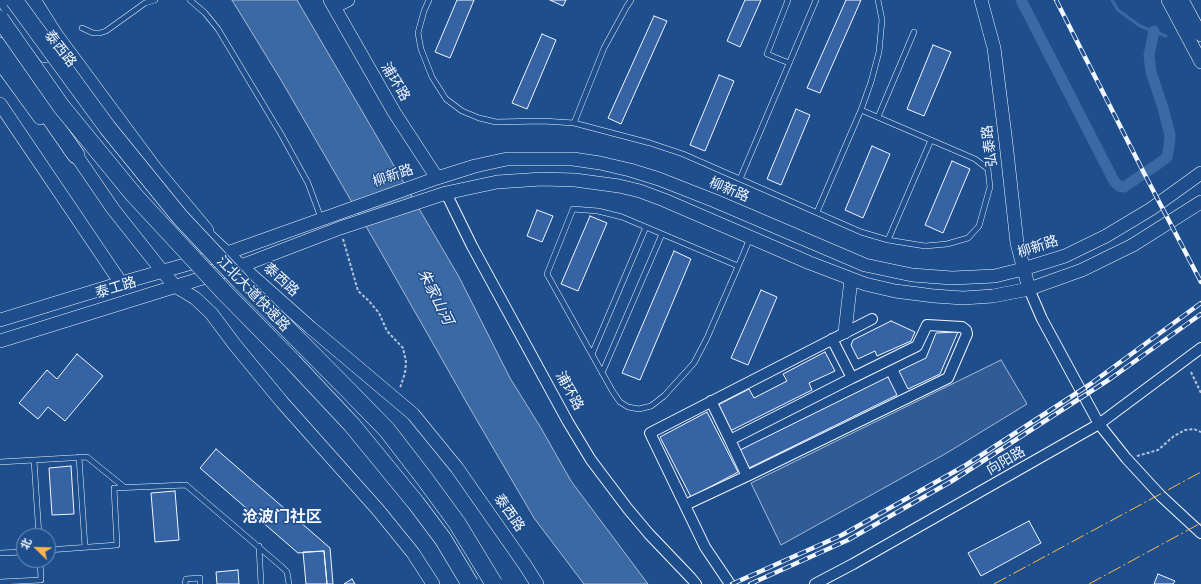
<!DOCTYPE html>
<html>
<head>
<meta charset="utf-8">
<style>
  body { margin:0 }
  #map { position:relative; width:1201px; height:584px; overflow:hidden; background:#1f4e8c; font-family:Manrope,"Noto Sans SC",sans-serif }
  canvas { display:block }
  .north { position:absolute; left:16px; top:528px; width:40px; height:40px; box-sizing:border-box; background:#1f4e8c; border:1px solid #7391ba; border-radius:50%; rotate:293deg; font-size:11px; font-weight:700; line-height:16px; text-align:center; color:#f2f6ff }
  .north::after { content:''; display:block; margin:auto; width:14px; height:18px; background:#ffb74d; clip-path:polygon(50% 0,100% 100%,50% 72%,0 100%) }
</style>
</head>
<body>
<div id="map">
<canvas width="1201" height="584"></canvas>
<div class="north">北</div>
</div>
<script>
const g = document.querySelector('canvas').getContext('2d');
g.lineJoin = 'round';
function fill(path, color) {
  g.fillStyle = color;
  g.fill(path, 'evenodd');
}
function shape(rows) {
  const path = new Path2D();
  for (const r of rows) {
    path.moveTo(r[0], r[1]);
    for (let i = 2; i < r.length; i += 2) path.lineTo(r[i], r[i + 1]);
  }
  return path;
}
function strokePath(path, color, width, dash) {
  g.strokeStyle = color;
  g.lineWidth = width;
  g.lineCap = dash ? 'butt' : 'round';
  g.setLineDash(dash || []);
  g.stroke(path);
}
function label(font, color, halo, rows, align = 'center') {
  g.font = font + ' Manrope,"Noto Sans SC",sans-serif';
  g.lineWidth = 3;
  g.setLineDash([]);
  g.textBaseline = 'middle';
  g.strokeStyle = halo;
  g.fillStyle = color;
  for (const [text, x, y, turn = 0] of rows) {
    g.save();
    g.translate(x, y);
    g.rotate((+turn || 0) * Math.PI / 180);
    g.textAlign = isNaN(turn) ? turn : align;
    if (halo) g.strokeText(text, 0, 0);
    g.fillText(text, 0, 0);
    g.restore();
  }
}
const parking = shape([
  [1001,360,1027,404,945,454,781,545,751,483,1001,360]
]);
fill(parking, '#305b95');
strokePath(parking, '#a8bbd7', 1);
const water = shape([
  [232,0,297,0,459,277,510,378,541,428,571,481,648,584,584,584,534,518,468,405,382,254,281,80,232,0]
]);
fill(water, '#3b69a3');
strokePath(water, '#a8bbd7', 1);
strokePath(shape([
  [1112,0,1118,10,1140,26,1166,36]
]), '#3b69a3', 3);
strokePath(shape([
  [1021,0,1114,181,1119,186,1124,187,1158,164,1167,157,1169,147,1170,135,1163,108,1151,72,1149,55,1154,31]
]), '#3b69a3', 11);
const building = shape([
  [457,0,474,0,450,58,435,52,457,0],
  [550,0,566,0,563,6,550,0],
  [745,0,761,0,740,47,727,41,745,0],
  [846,0,861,0,820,93,807,88,846,0],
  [654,16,667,21,621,124,608,118,654,16],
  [542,34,556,40,527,109,512,103,542,34],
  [933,45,951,52,924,116,907,109,933,45],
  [719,75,734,81,705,151,690,145,719,75],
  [796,109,810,115,781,185,767,179,796,109],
  [872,146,890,154,863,218,845,210,872,146],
  [952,161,970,169,943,233,925,225,952,161],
  [537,210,553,216,542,242,527,236,537,210],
  [590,216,607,223,578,291,561,284,590,216],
  [674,251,691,259,640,380,622,373,674,251],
  [761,290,777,297,748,365,731,358,761,290],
  [891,321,915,332,911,341,877,356,875,351,858,359,851,345,853,340,891,321],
  [958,332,940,374,908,389,899,371,926,358,936,333,958,332],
  [825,352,835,371,809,383,812,390,730,431,718,405,749,389,754,398,787,381,783,374,825,352],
  [77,354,103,376,65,421,48,407,38,419,19,403,47,370,57,379,77,354],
  [888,377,897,395,749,468,740,450,888,377],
  [707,412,738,472,691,497,660,437,707,412],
  [216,449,330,548,333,584,327,584,324,551,298,553,200,468,216,449],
  [71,466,74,514,52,515,49,468,71,466],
  [175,491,179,540,155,542,151,493,175,491],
  [1029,521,1041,543,981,576,968,553,1029,521],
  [324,551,327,584,306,584,303,552,324,551],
  [238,570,239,584,217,584,216,572,238,570],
  [1158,574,1175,581,1173,584,1154,584,1158,574],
  [352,579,355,584,344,584,352,579]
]);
fill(building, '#3563a3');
strokePath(building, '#f2f6ff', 1);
const lane = shape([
  [190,0,205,13,218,29,281,134,308,183,321,218],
  [429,0,424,11,418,33,421,49,432,77,446,99,462,111,479,118,496,122,543,121,574,123,650,143,683,154,861,232,888,240,925,246,947,244,968,238,979,226,990,187,988,169,975,159,861,110],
  [788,0,767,54,789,63],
  [82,28,93,33,100,33,106,31,145,3,155,0],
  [878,117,914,32],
  [574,123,604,48,627,6,631,0],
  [740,179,816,0],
  [817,212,861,110,871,82,879,52,882,20,878,0],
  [888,240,931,140],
  [738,266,622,217,598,211,573,209,547,274,613,392,620,402,628,407,639,409,651,406,664,396,694,363,707,338,743,255,750,238],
  [592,354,646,227],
  [602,373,662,234],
  [79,457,85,547],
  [34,460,87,457,124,487],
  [0,462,34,460,39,536],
  [259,546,261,584],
  [48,550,117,545,114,488,186,485,282,567,287,572,289,584],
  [0,553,24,552],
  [0,582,41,580,40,560],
  [185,584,186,579,200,578,200,584]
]);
const street = shape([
  [446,193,472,246,568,422,591,460,628,509,649,534,691,578,696,584],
  [1029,289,1042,319,1099,424,1126,458,1161,496,1201,533],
  [711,401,730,440],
  [747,476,948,378,967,334,966,330,962,327,927,325,917,346,852,378],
  [685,505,747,476,730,440,852,378,832,339],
  [730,584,705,547,650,433,872,319],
  [815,584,853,564,1099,424,1201,348]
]);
const secondary = shape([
  [2,0,45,56],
  [330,0,394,112,437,178],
  [981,0,994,48,1006,143,1017,243,1029,289],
  [1168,0,1201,62],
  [1182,0,1201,35],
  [334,7,348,0],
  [0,63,40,118],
  [0,104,121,283,129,283],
  [70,150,76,155,113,209,163,272,175,286,195,298,211,313,235,345,282,402,379,511,413,553,433,584],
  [198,226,241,266,311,328,413,414,457,468,525,565,537,584],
  [0,320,121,283,227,253,437,178,475,166,507,159,573,159,600,163,630,170,659,179,715,201,865,265,912,275,952,278,995,276,1023,269,1065,256,1106,236,1151,209,1201,173],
  [845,332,851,279],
  [0,341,241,266,340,228,446,193,497,182,542,179,575,180,619,186,640,191,664,200,810,263,865,284,895,291,934,296,963,298,993,296,1029,289,1082,270,1133,245,1201,202]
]);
const highway = shape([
  [32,0,54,35,154,170,205,231],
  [0,46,76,155]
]);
strokePath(lane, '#f2f6ff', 6);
strokePath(street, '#f2f6ff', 12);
strokePath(secondary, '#f2f6ff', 14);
strokePath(highway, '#f2f6ff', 18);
strokePath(shape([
  [343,239,358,291,369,301,379,313,387,331,403,348,406,362,405,373,400,388],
  [1191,372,1201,393],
  [1137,456,1158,450,1174,436,1185,430,1194,429,1201,432]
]), '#b3c4dc', 2, [3, 2]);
strokePath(lane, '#1f4e8c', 5);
strokePath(street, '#1f4e8c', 10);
strokePath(secondary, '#1f4e8c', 13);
strokePath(highway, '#1f4e8c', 17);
const rail = shape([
  [1056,0,1144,173,1201,282],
  [732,584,842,535,966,465,1089,385,1201,303],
  [750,584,848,540,952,481,1110,379,1201,314]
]);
strokePath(rail, '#f2f6ff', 4.5);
strokePath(rail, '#1f4e8c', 3, [9]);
const highwayBridge = shape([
  [14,0,107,127,180,217,240,281,349,391,387,430,424,478,457,523,494,584],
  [0,19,61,106,134,195,224,292,293,362,352,425,416,503,443,539,470,584]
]);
strokePath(highwayBridge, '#f2f6ff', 18, []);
strokePath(highwayBridge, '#1f4e8c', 17);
strokePath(shape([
  [994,584,1201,472],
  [1089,584,1201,523]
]), '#ffb74d', 1, [14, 3, 2, 3]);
label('14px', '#f2f6ff', '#1f4e8c', [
  ["泰西路",60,49,52],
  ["浦环路",395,82,59],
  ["弘泰路",990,146,-97],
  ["柳新路",393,176,-19],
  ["柳新路",729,190,23],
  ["柳新路",1038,247,-18],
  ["泰西路",281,280,42],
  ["泰工路",116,288,-17],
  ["江北大道快速路",253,294,46],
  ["浦环路",569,391,61],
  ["向阳路",1006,461,-30],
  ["泰西路",509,513,55]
]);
label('italic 15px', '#f2f6ff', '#1f4e8c', [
  ["朱家山河",435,297,63]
]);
label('bold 16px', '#f2f6ff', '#1f4e8c', [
  ["沧波门社区",282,518]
]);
</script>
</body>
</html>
